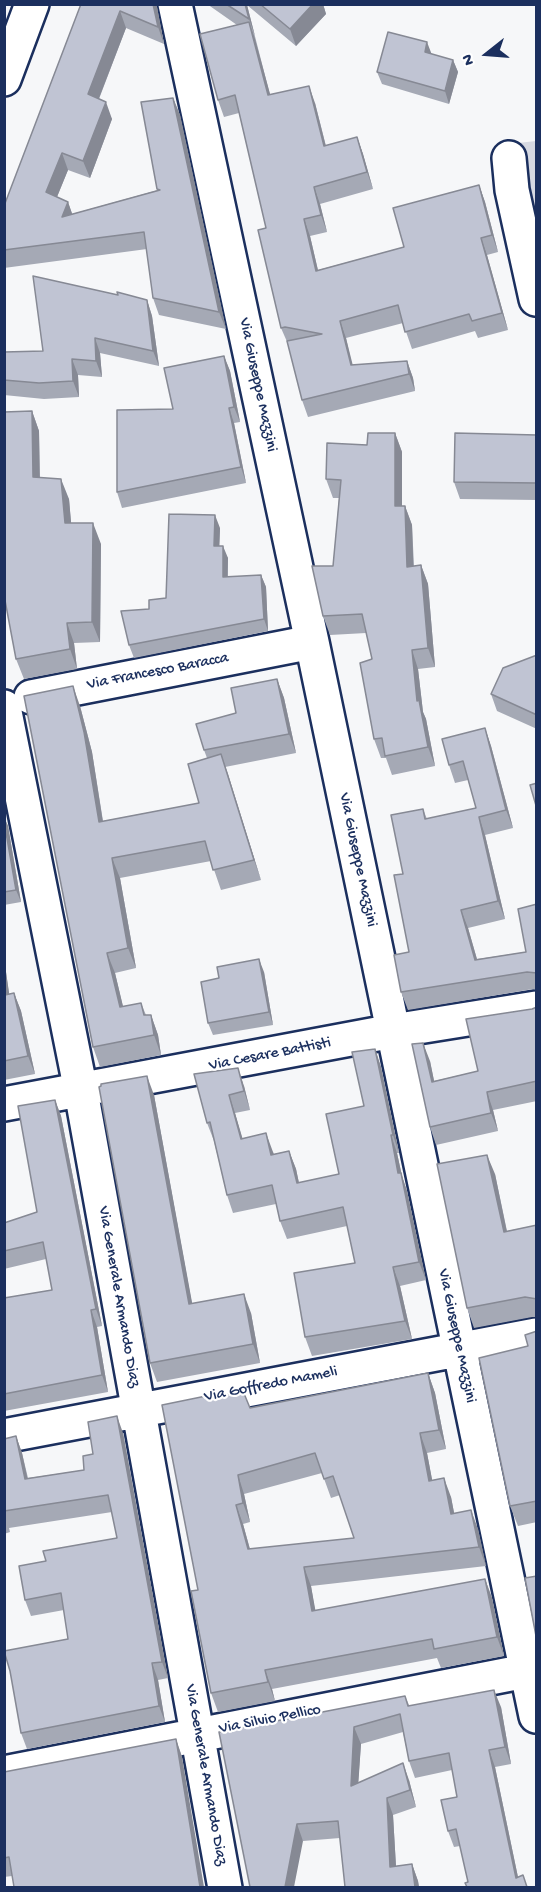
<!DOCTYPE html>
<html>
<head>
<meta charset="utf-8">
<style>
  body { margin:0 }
  #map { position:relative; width:541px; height:1892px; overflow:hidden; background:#f6f7f9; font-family:"Gochi Hand",sans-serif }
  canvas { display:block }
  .frame { position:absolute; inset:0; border:6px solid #1b2f5e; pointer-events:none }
  .north { position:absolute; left:457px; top:24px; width:60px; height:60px; -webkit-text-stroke:4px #fff; paint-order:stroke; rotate:253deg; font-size:16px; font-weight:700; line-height:24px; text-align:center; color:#1b2f5e }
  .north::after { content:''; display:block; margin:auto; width:21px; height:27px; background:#1b2f5e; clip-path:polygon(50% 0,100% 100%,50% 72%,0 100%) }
</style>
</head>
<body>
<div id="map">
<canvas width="541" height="1892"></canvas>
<div class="frame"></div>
<div class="north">N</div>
</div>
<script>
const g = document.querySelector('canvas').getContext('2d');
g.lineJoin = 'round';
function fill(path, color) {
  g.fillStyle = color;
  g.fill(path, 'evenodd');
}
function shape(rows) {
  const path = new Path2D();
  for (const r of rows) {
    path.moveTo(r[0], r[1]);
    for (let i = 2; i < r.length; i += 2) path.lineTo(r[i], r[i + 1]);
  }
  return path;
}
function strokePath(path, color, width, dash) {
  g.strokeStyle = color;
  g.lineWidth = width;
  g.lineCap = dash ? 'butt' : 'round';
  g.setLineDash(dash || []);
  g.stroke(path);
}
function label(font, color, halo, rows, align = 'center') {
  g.font = font + ' "Gochi Hand",sans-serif';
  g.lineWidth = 4.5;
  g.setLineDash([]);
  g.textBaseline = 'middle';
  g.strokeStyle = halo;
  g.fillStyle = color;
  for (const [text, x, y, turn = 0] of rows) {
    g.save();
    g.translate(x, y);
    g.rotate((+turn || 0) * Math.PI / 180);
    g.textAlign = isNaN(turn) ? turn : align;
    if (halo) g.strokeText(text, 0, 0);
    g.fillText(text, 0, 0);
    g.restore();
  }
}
fill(shape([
  [536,141,536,223,518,143]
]), '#d6d9e2');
const minor = shape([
  [175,4,312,642,536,1716],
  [4,79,32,4],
  [509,158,512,190,536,299],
  [31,697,312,642],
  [4,707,81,1091,225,1888],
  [4,1104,393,1031,536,1008],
  [4,1436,536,1335],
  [4,1773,536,1669]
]);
strokePath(minor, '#1b2f5e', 38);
strokePath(minor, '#fff', 33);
fill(shape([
  [81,4,157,4,157,7,164,44,126,28,99,99,112,119,90,178,68,170,57,197,68,202,72,214,158,190,141,102,173,98,180,115,226,329,159,315,153,298,147,249,4,268,4,206],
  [207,4,323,4,326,14,296,46,247,5,270,95,315,103,326,146,357,137,363,154,373,189,320,204,327,232,310,236,318,270,404,247,479,185,485,202,498,252,487,255,508,330,478,338,475,331,412,349,403,323,346,338,352,365,407,361,413,378,415,391,308,417,302,400,288,344,281,328,266,228,239,113,224,117,218,100,237,25],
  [431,54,453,60,458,72,449,104,382,84,377,72],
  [118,295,147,300,152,316,159,366,100,353,102,377,78,375,79,397,44,399,4,395,4,352,43,351],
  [224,356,230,371,240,422,234,423,246,483,122,508,117,492,173,409],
  [32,411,39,431,40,478,69,499,71,523,101,544,100,642,74,643,77,669,24,679,16,659],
  [395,433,402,452,402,506,405,506,412,525,414,566,421,565,428,584,435,667,418,669,423,712,426,719,435,766,392,775,386,758,381,758,374,739,372,659,366,633,330,635,323,616,333,566,339,498,333,498,326,479,367,445],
  [537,435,537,500,460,499,454,482],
  [220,528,219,546,228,558,228,577,261,575,266,587,268,631,134,658,129,645],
  [537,655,537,729,497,711,491,694],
  [277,679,284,698,296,753,225,767,261,880,221,890,211,861,120,878,136,968,115,973,123,1007,141,1003,146,1015,151,1015,158,1035,161,1055,100,1067,93,1047,80,706,92,752,103,821,199,803,207,758,204,750,236,713],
  [485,728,491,746,513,828,485,835,505,919,468,928,477,959,526,952,537,904,537,990,533,989,408,1010,401,992,409,952,403,874,423,809,427,819,476,808,468,780,455,783,449,765],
  [4,817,8,826,21,902,4,905],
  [4,958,9,994,14,993,21,1011,35,1074,4,1080],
  [264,972,273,1025,213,1035,208,1023,219,978],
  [537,1007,537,1101,493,1110,498,1131,436,1145,430,1127,430,1061,434,1081,478,1071,532,1009],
  [375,1049,381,1067,399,1153,397,1153,402,1176,407,1191,426,1280,400,1286,412,1339,312,1356,305,1337,355,1263,347,1226,287,1239,280,1221,276,1204,233,1213,227,1195,214,1141,207,1123,194,1074,244,1086,250,1110,235,1113,242,1138,273,1152,274,1154,289,1151,296,1169,299,1183,339,1174,364,1106],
  [154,1095,192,1304,251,1313,260,1363,157,1382,150,1363],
  [55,1100,61,1116,102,1326,97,1327,108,1392,4,1411,4,1298,52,1290,46,1259,4,1269,4,1223,37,1212],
  [495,1174,507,1231,537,1225,537,1317,532,1317,474,1328,467,1308],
  [537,1331,537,1522,518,1526,510,1506,528,1346],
  [428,1373,435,1393,446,1449,427,1453,432,1480,451,1497,454,1513,478,1529,486,1566,311,1586,315,1611,485,1579,492,1598,504,1656,441,1668,437,1658,272,1689,275,1701,218,1712,211,1693,207,1399,250,1408],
  [322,1473,331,1498,340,1495,354,1538,250,1549,243,1524,250,1522,244,1494],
  [123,1433,168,1678,158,1680,165,1722,27,1749,21,1733,68,1639,64,1610,31,1616,25,1600,46,1561,117,1538,112,1512,9,1528,10,1532,4,1534,4,1439,16,1436,22,1453,28,1478,84,1470,93,1454],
  [405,1696,409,1705,501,1707,511,1764,495,1767,518,1877,468,1882,460,1846,454,1847,448,1831,457,1797,452,1770,415,1778,409,1761,403,1732,361,1744,358,1783,409,1780,416,1807,393,1815,396,1866,412,1864,418,1881,419,1887,345,1887,340,1838,303,1841,219,1732],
  [176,1739,182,1757,12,1876,4,1877,4,1772]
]), '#a5a9b5');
fill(shape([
  [153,4,157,4,157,7,164,44,158,27],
  [245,4,247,5,255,36,249,19],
  [313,4,323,4,326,14,296,46,290,29],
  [120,11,126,28,94,111,88,94],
  [249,22,255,39,275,112,268,95],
  [427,42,432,55,425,52],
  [453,60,458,72,449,104,445,91],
  [309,86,315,103,330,163,324,146],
  [173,98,180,115,226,329,219,312],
  [106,102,112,119,90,178,83,161],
  [357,137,363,154,373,189,367,172],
  [62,153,68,170,52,209,46,192],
  [479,185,485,202,498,252,492,235],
  [314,187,320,204,327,232,321,215],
  [68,202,74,219,62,217],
  [304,219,310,236,322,288,316,271],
  [481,238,487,255,508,330,502,313],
  [147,300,152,316,159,366,153,351],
  [340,321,346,338,357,382,351,365],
  [95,338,100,353,102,377,96,361],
  [224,356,230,371,240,422,234,407],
  [72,359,78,375,79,397,73,381],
  [407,361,413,378,415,391,409,374],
  [229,408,234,423,246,483,241,467],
  [32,411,39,431,40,497,33,477],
  [395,433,402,452,402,525,395,506],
  [61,479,69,499,73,544,65,523],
  [405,506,412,525,414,586,407,567],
  [215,515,220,528,219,558,214,546],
  [93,523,101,544,100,642,92,622],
  [223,546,228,558,227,590,223,577],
  [421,565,428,584,435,667,428,648],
  [261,575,266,587,268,631,264,619],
  [67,623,74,643,77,669,70,649],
  [412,650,418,669,423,712,426,719,435,766,428,747,417,701],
  [277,679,284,698,296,753,289,734],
  [73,686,80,706,92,752,106,842,99,822],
  [485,728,491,746,513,828,506,810],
  [221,754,228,774,261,880,254,860],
  [4,817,8,826,21,902,16,890],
  [479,817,485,835,505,919,498,901],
  [112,858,120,878,136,968,128,948],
  [461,910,468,928,482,977,475,960],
  [107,953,115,973,128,1027,120,1007],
  [4,958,12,1013,5,995,4,988],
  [259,959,264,972,273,1025,269,1012],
  [14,993,21,1011,35,1074,28,1056],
  [151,1015,158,1035,161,1055,154,1035],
  [423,1043,430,1061,438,1100,432,1082],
  [375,1049,381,1067,399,1153,393,1135],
  [238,1068,244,1086,250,1110,244,1091],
  [147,1076,154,1095,196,1324,189,1304],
  [487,1092,493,1110,498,1131,491,1113],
  [229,1095,235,1113,248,1157,241,1139],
  [55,1100,61,1116,102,1326,96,1309],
  [266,1133,273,1152,278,1173,271,1155],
  [391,1135,397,1153,402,1176,407,1191,426,1280,419,1262,398,1173],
  [289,1151,296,1169,303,1202,297,1183],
  [487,1155,495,1174,511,1252,504,1232],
  [393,1267,400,1286,412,1339,405,1321],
  [244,1294,251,1313,260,1363,253,1344],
  [91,1310,97,1327,108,1392,102,1375],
  [428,1373,435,1393,446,1449,439,1430],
  [117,1416,123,1433,168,1678,162,1662],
  [420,1433,427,1453,436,1500,429,1481],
  [16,1436,22,1453,31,1495,25,1479],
  [238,1475,244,1494,250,1522,243,1503],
  [444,1478,451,1497,458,1533,451,1514],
  [236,1505,243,1524,255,1568,248,1549],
  [471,1510,478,1529,486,1566,479,1547],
  [304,1567,311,1586,319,1630,312,1611],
  [485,1579,492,1598,504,1656,497,1637],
  [152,1663,158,1680,165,1722,159,1706],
  [265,1670,272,1689,275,1701,268,1682],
  [494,1690,501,1707,511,1764,505,1747],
  [354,1727,361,1744,357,1803,351,1786],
  [176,1739,182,1757,204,1887,200,1887],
  [489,1750,495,1767,520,1887,516,1878],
  [403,1763,409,1780,416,1807,410,1790],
  [387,1798,393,1815,397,1884,390,1867],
  [297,1824,303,1841,294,1887,285,1887],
  [412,1864,418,1881,419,1887,415,1887]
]), '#868994');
const building = shape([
  [81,4,153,4,158,27,120,11,88,94,106,102,83,161,62,153,46,192,68,202,62,217,160,190,157,189,141,102,173,98,219,312,153,298,144,232,4,250,4,206,81,4],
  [226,4,245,4,249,19,226,4],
  [260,4,313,4,290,29,260,4],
  [249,22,268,95,309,86,324,146,357,137,367,172,314,187,321,215,304,219,316,271,404,247,393,208,479,185,492,235,481,238,502,313,472,321,469,314,405,332,398,305,340,321,351,365,407,361,409,374,302,400,287,341,322,334,285,327,281,328,258,230,266,228,235,95,218,100,200,34,249,22],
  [388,32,427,42,425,52,453,60,445,91,377,72,388,32],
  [33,276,118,295,117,292,147,300,153,351,95,338,96,361,72,359,73,381,39,383,4,380,4,352,43,351,33,276],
  [224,356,234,407,229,408,241,467,117,492,117,410,173,409,164,368,224,356],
  [32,411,33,477,61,479,65,523,93,523,92,622,67,623,70,649,16,659,4,595,4,412,32,411],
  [368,433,395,433,395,506,405,506,407,567,421,565,428,648,412,650,417,701,419,700,428,747,385,756,382,738,374,739,360,663,372,659,362,614,323,616,312,566,333,566,341,480,326,479,327,443,367,445,368,433],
  [455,433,537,435,537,483,454,482,455,433],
  [169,514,215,515,214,546,223,546,223,577,261,575,264,619,129,645,121,611,149,609,149,600,166,598,169,514],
  [537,655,537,715,491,694,503,668,537,655],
  [277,679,289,734,204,750,196,724,236,713,231,688,277,679],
  [73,686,84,732,99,822,199,803,188,764,221,754,254,860,213,870,205,841,112,858,128,948,107,953,120,1007,141,1003,144,1015,151,1015,154,1035,93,1047,24,696,73,686],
  [485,728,506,810,479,817,498,901,461,910,475,960,526,952,518,909,537,904,537,973,527,972,401,992,394,955,409,952,394,875,403,874,391,815,423,809,425,819,476,808,463,761,449,765,442,739,485,728],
  [537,783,537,809,530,785,537,783],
  [4,821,16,890,4,892,4,821],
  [259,959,269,1012,208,1023,201,982,219,978,217,967,259,959],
  [4,988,5,995,14,993,28,1056,4,1061,4,988],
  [537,1007,537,1081,487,1092,491,1113,430,1127,412,1044,423,1043,432,1082,478,1071,466,1019,532,1009,537,1007],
  [375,1049,393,1135,391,1135,398,1173,401,1173,419,1262,393,1267,405,1321,305,1337,294,1273,355,1263,343,1207,280,1221,272,1185,227,1195,210,1122,207,1123,194,1074,238,1068,244,1091,229,1095,241,1139,266,1133,271,1155,289,1151,297,1183,339,1174,326,1114,364,1106,352,1052,375,1049],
  [147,1076,189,1304,244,1294,253,1344,150,1363,99,1087,101,1086,101,1084,147,1076],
  [55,1100,96,1309,91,1310,102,1375,4,1394,4,1298,52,1290,43,1242,4,1251,4,1223,37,1212,18,1106,55,1100],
  [487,1155,504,1232,537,1225,537,1299,525,1297,467,1308,437,1164,487,1155],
  [537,1331,537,1501,510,1506,479,1358,528,1346,525,1335,537,1331],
  [428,1373,439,1430,420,1433,429,1481,444,1478,451,1514,471,1510,479,1547,304,1567,312,1611,485,1579,497,1637,434,1649,432,1639,265,1670,268,1682,211,1693,191,1591,198,1590,162,1405,206,1396,206,1399,243,1391,250,1408,428,1373],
  [315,1453,324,1479,333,1476,354,1538,248,1549,236,1505,243,1503,238,1475,315,1453],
  [117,1416,162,1662,152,1663,159,1706,21,1733,10,1671,4,1651,68,1639,61,1593,25,1600,19,1566,46,1561,43,1551,117,1538,108,1495,4,1511,4,1439,16,1436,25,1479,84,1470,83,1456,93,1454,88,1422,117,1416],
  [537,1576,537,1636,536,1636,525,1578,537,1576],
  [494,1690,505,1747,489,1750,516,1878,523,1875,527,1887,467,1887,465,1883,468,1882,456,1829,448,1831,441,1800,457,1797,449,1753,409,1761,400,1714,354,1727,351,1786,403,1763,410,1790,387,1798,390,1867,412,1864,415,1887,345,1887,338,1821,297,1824,285,1887,250,1887,219,1732,405,1696,408,1706,494,1690],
  [176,1739,200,1887,14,1887,9,1857,4,1858,4,1772,176,1739]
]);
fill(building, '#c0c4d3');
strokePath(building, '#868994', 1.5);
label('16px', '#1b2f5e', '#fff', [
  ["Via Giuseppe Mazzini",257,385,78],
  ["Via Francesco Baracca",158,672,-11],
  ["Via Giuseppe Mazzini",357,860,78],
  ["Via Cesare Battisti",270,1055,-11],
  ["Via Generale Armando Diaz",118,1297,80],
  ["Via Giuseppe Mazzini",456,1336,78],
  ["Via Goffredo Mameli",271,1385,-11],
  ["Via Silvio Pellico",270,1720,-11],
  ["Via Generale Armando Diaz",205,1775,80]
]);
</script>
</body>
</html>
